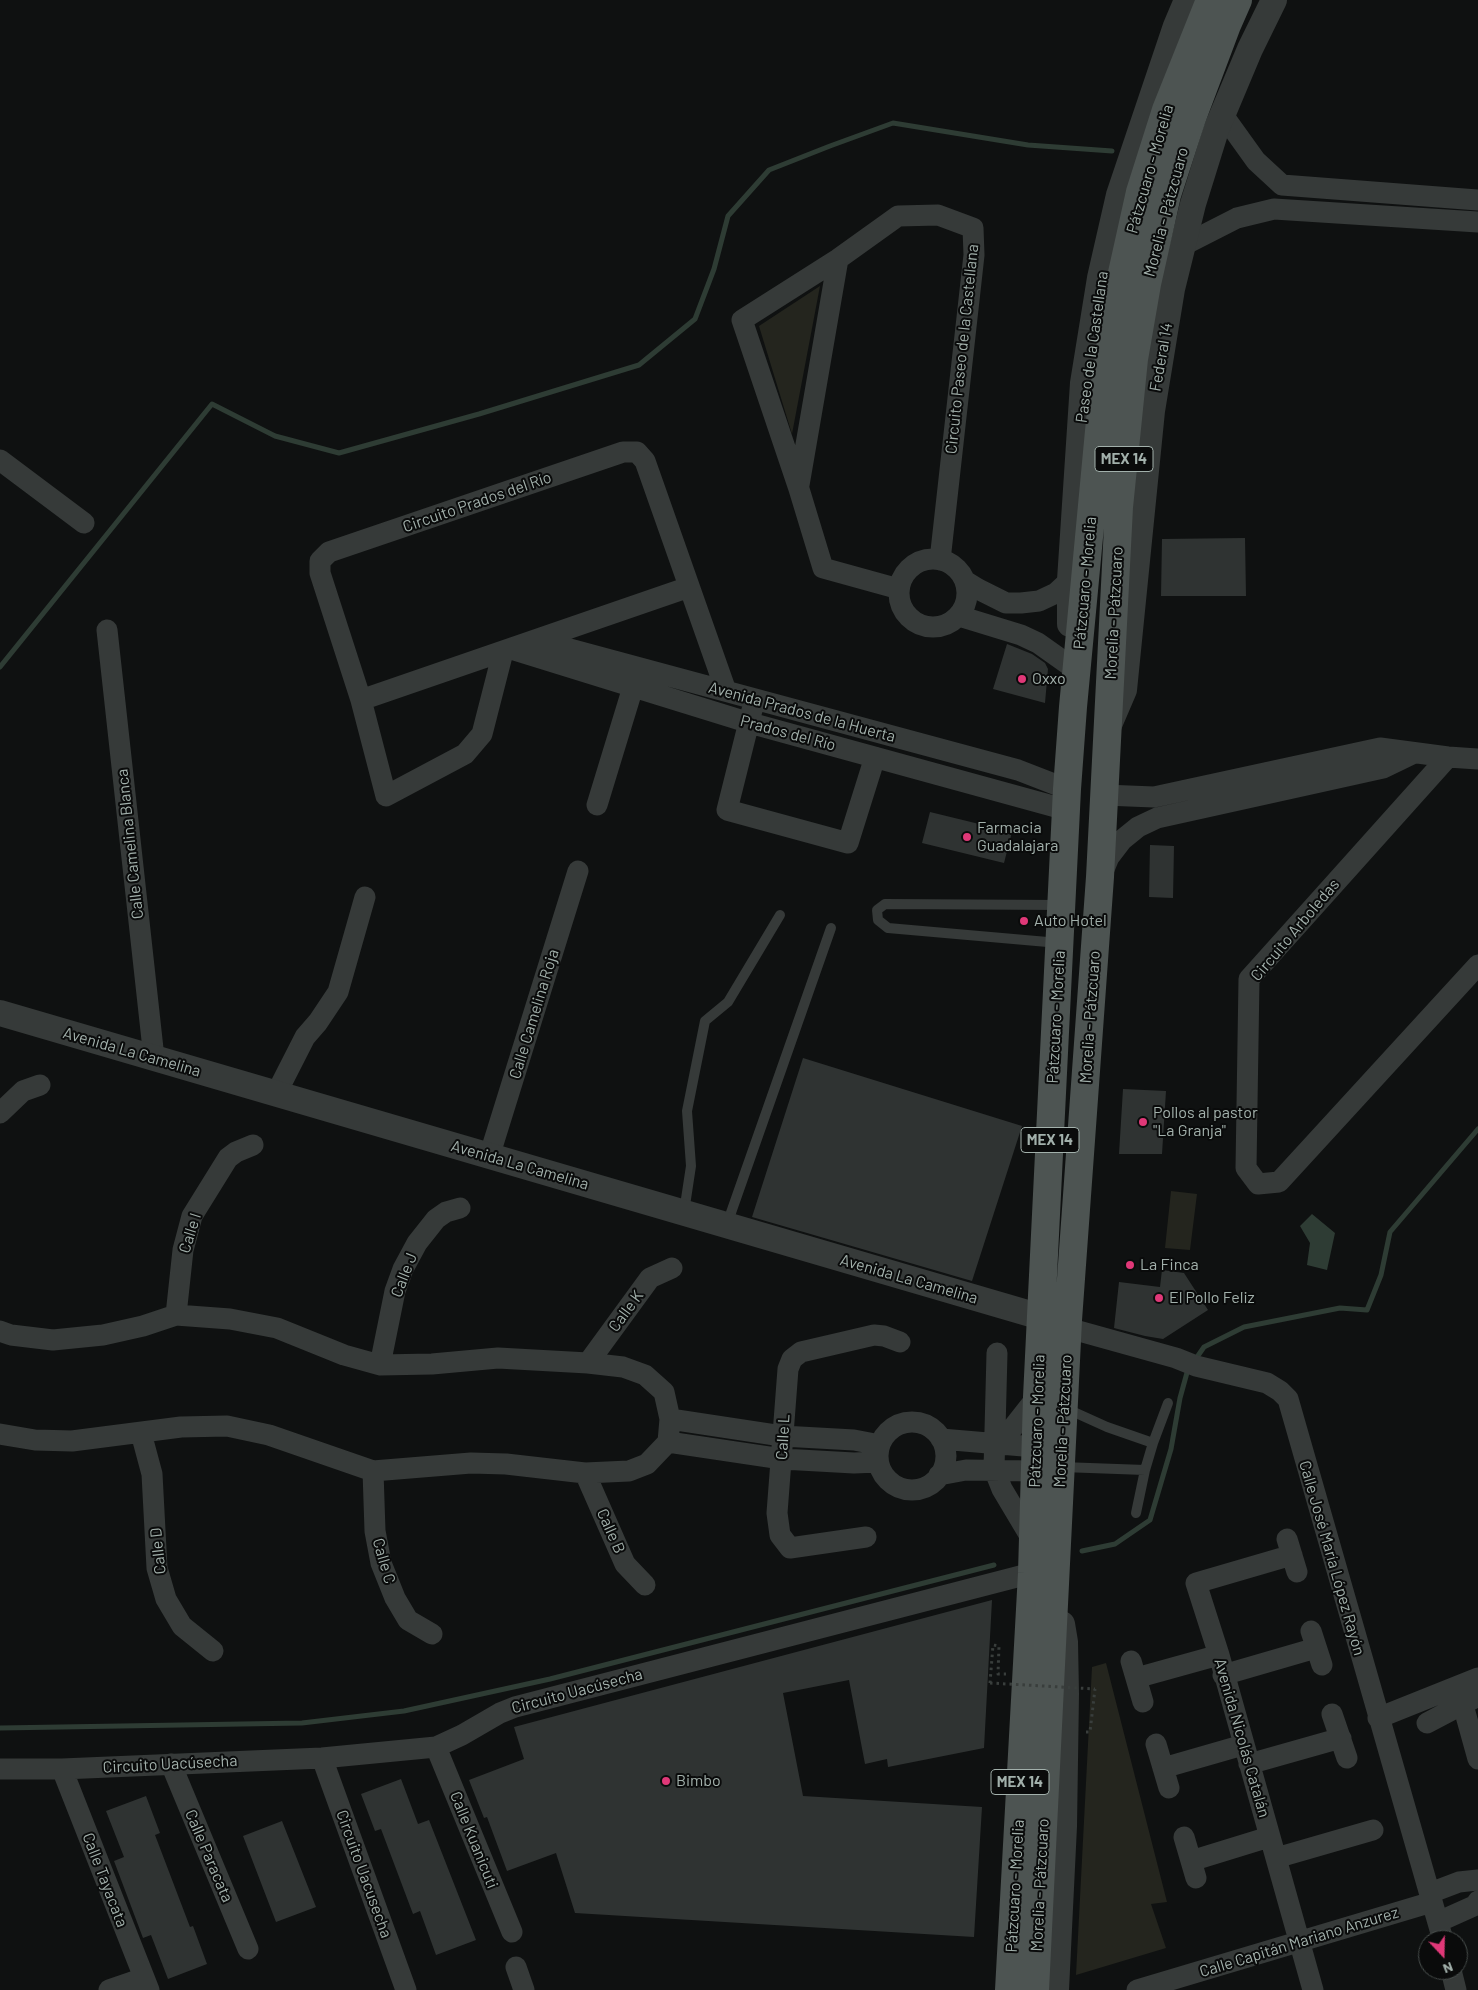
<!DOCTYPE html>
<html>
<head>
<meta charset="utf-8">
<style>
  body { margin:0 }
  #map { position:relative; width:1478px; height:1990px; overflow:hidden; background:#0f1111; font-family:Barlow,sans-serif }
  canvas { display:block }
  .north { position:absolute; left:1418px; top:1930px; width:50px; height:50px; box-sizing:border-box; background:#0a0b0b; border:1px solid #474d4b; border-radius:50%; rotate:159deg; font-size:14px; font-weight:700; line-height:20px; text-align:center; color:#a2b0ab }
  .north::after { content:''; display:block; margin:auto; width:18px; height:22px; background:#e03878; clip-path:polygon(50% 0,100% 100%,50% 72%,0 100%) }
</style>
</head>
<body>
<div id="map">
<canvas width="1478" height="1990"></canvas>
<div class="north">N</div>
</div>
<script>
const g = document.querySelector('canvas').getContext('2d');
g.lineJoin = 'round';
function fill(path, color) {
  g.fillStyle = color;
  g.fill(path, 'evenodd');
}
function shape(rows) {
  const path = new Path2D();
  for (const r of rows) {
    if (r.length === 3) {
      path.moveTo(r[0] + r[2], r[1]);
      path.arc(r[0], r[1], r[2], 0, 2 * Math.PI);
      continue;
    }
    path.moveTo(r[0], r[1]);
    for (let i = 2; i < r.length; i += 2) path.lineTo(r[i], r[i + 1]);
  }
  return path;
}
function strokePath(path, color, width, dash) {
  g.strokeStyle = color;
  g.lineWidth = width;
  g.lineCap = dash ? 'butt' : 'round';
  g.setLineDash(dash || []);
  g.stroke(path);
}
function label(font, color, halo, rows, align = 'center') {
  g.font = font + ' Barlow,sans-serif';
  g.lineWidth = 4;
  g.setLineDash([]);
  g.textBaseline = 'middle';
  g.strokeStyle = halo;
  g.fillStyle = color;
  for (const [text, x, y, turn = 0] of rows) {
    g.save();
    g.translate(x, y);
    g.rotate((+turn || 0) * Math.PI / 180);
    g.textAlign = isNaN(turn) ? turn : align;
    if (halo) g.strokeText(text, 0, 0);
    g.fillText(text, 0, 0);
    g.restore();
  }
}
fill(shape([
  [820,286,792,434,759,326],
  [1171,1191,1197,1194,1190,1250,1165,1248],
  [1106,1663,1167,1902,1151,1904,1166,1948,1076,1975,1092,1667]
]), '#24251e');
fill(shape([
  [1312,1214,1335,1233,1327,1270,1307,1265,1310,1243,1300,1226]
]), '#2e3c34');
strokePath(shape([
  [0,667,212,404,275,436,339,453,479,414,639,365,695,319,714,269,728,216,769,170,830,146,893,123,1028,145,1112,151],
  [1195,1360,1204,1347,1244,1327,1340,1308,1367,1310,1381,1275,1390,1232,1478,1129],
  [1082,1551,1115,1544,1150,1520,1171,1449,1180,1398,1188,1369],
  [0,1728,302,1723,404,1711,550,1679,994,1565]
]), '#2e3c34', 5);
fill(shape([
  [1245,538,1246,596,1161,596,1162,539],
  [1007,644,1032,654,1045,663,1048,669,1045,703,993,689],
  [930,812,1012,832,1004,863,922,843],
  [1150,845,1174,846,1173,898,1149,897],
  [803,1058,1022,1126,972,1281,752,1217],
  [1123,1089,1166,1091,1162,1154,1119,1154],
  [1162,1270,1184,1273,1208,1310,1163,1339,1145,1336,1114,1328,1119,1282,1160,1287],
  [992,1600,984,1748,888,1767,887,1759,865,1764,849,1680,783,1693,803,1796,982,1807,974,1937,575,1913,556,1853,507,1871,487,1817,484,1818,469,1780,524,1759,514,1727],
  [401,1779,418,1824,429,1820,476,1940,436,1955,420,1911,413,1914,381,1829,375,1831,361,1794],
  [146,1796,160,1833,155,1835,190,1927,193,1926,207,1964,168,1979,151,1935,143,1938,114,1861,124,1857,106,1811],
  [282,1821,316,1907,276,1922,243,1836]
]), '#2f3332');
strokePath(shape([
  [990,1683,993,1645,999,1646,998,1674,1006,1674],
  [1086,1732,1090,1732,1095,1689]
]), '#393e3c', 3, [2.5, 4]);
strokePath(shape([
  [1059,943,888,928,878,920,877,910,885,904,1061,905],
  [684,1212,691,1166,687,1111,705,1021,728,1002,780,915],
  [727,1224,831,928],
  [1153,1443,1168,1403],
  [1062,1467,1145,1470,1153,1443,1107,1427,1065,1408],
  [1136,1513,1145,1470]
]), '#363a39', 10);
strokePath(shape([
  [1223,115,1256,161,1282,185,1478,200],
  [1184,245,1237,218,1274,209,1478,222],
  [0,460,84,523],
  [799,485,838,259],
  [933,593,34],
  [965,581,978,589,1006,603,1021,603,1039,601,1056,593,1070,580],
  [899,589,823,568,799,489,742,320,838,259,898,216,938,215,973,228,974,255,940,560],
  [959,616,1021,635,1038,643,1069,665],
  [107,630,154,1058],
  [536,640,1018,770,1067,789],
  [511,649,750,723,1067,810],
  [503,652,482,734,465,754,386,796,361,700,320,573,320,561,329,552,623,452,637,452,645,461,726,691],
  [361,700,689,587],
  [752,710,727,810,848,843,875,757],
  [1448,757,1249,979,1246,1168,1258,1184,1279,1182,1478,965],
  [1104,795,1154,797,1380,748,1448,757,1478,759],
  [597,805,637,674],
  [1102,874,1109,857,1122,840,1138,827,1157,818,1383,768,1414,753],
  [276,1094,305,1037,318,1022,338,992,365,897],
  [0,1113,23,1091,40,1085],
  [489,1157,578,871],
  [176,1315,183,1250,192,1216,228,1158,236,1152,253,1145],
  [1068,1328,1176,1358,1196,1366,1267,1383,1280,1391,1288,1399,1443,1940],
  [0,1331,11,1335,53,1340,103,1335,143,1326,176,1315,230,1319,277,1328,344,1355,380,1365,432,1364,498,1358,588,1363,623,1367,645,1375,664,1392,670,1419,668,1442,647,1464,629,1471,585,1473,506,1464,471,1463,373,1471,269,1435,227,1426,181,1427,72,1441,35,1440,0,1434],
  [997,1353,994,1469,1002,1489,1033,1541],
  [588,1363,650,1278,672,1268],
  [380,1365,395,1291,403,1269,417,1243,436,1219,446,1212,460,1208],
  [670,1419,782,1436,854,1440,880,1445],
  [912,1456,34],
  [141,1433,152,1474,157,1568,166,1599,182,1626,213,1651],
  [941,1439,1035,1447],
  [668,1442,782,1459,854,1463,878,1462],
  [1000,1444,1037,1397],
  [373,1471,375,1531,381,1563,395,1598,408,1620,432,1634],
  [585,1473,625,1564,645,1585],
  [939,1475,966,1470,1035,1471],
  [866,1537,790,1548,780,1535,777,1513,788,1369,792,1359,801,1352,874,1335,884,1336,900,1342],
  [1287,1539,1297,1572],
  [1292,1555,1196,1583,1219,1655,1313,1990],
  [1311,1631,1322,1665],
  [1131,1661,1143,1702],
  [1223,1675,1316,1648],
  [1136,1678,1219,1655],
  [1463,1705,1478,1759],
  [1332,1714,1347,1758],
  [1378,1718,1478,1678],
  [1427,1723,1478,1696],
  [1156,1744,1169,1788],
  [436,1747,512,1932],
  [322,1758,406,1990],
  [171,1764,248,1949],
  [1249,1764,1341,1738],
  [1163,1768,1243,1745],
  [0,1769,62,1769,322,1758,436,1747,462,1735,500,1713,515,1707,1032,1573],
  [62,1769,149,1990],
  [1184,1837,1196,1878],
  [1276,1858,1373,1830],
  [1191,1861,1269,1837],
  [1430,1893,1459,1882,1478,1880],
  [1438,1922,1476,1905,1478,1901],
  [516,1967,524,1990],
  [1451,1970,1456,1990],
  [109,1990,144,1978],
  [1137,1990,1432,1902]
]), '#363a39', 21);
strokePath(shape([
  [1070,624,1070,580,1083,383,1100,278,1119,195,1176,26,1187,0],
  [1109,725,1124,690,1152,411,1172,289,1193,204,1216,130,1250,49,1274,0],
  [0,1013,1041,1317],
  [1056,1990,1064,1826,1066,1694,1065,1642,1062,1624]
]), '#363a39', 26);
strokePath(shape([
  [1009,1990,1032,1573,1037,1397,1067,789,1073,707,1101,410,1120,282,1140,192,1166,110,1210,0],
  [1035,1990,1068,1320,1100,877,1119,507,1134,359,1147,284,1167,195,1192,118,1227,25,1238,0]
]), '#4d5452', 28);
strokePath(shape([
  [990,1683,1095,1689]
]), '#393e3c', 3, [2.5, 4]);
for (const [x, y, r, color] of [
  [1022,679,5,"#e03878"],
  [967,837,5,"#e03878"],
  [1024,921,5,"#e03878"],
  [1143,1122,5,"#e03878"],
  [1130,1265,5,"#e03878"],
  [1159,1298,5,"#e03878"],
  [666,1781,5,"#e03878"]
]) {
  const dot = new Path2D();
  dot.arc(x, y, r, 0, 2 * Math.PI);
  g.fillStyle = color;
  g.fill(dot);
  strokePath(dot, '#0a0b0b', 2);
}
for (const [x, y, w] of [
  [1124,459,58],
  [1050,1140,58],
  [1020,1782,58]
]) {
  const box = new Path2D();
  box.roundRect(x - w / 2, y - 12.5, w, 25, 4);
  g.fillStyle = '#0a0b0b';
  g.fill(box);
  strokePath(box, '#a2b0ab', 1);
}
label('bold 15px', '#a2b0ab', null, [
  ["MEX 14",1124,459],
  ["MEX 14",1050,1140],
  ["MEX 14",1020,1782]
]);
label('16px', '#a2b0ab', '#0a0b0b', [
  ["Pátzcuaro - Morelia",1150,169,-74],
  ["Morelia - Pátzcuaro",1166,212,-75],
  ["Paseo de la Castellana",1092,347,-82],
  ["Circuito Paseo de la Castellana",962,349,-84],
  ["Federal 14",1161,357,-80],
  ["Circuito Prados del Río",477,502,-19],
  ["Pátzcuaro - Morelia",1085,583,-85],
  ["Morelia - Pátzcuaro",1114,613,-87],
  ["Avenida Prados de la Huerta",802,712,15],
  ["Prados del Río",788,733,15],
  ["Calle Camelina Blanca",130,844,-96],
  ["Circuito Arboledas",1295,930,-50],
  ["Calle Camelina Roja",534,1014,-73],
  ["Pátzcuaro - Morelia",1056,1017,-87],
  ["Morelia - Pátzcuaro",1090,1017,-86],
  ["Avenida La Camelina",132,1052,16],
  ["Avenida La Camelina",520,1165,16],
  ["Calle I",190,1233,-73],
  ["Calle J",404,1275,-69],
  ["Avenida La Camelina",909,1279,16],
  ["Calle K",626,1311,-54],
  ["Pátzcuaro - Morelia",1037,1421,-88],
  ["Morelia - Pátzcuaro",1063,1421,-87],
  ["Calle L",783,1437,-87],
  ["Calle B",611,1531,66],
  ["Calle D",158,1551,-96],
  ["Calle José María López Rayón",1332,1558,74],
  ["Calle C",384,1561,74],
  ["Circuito Uacúsecha",577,1691,-15],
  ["Avenida Nicolás Catalán",1242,1738,74],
  ["Circuito Uacúsecha",170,1764,-3],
  ["Calle Kuanicuti",474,1840,68],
  ["Calle Paracata",209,1856,67],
  ["Circuito Uacusecha",364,1874,70],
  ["Calle Tayacata",105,1880,69],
  ["Morelia - Pátzcuaro",1040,1885,-87],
  ["Pátzcuaro - Morelia",1015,1886,-87],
  ["Calle Capitán Mariano Anzurez",1299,1942,-17]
]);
label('16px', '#a2b0ab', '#0a0b0b', [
  ["Oxxo",1032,679],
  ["Farmacia",977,828],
  ["Guadalajara",977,846],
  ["Auto Hotel",1034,921],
  ["Pollos al pastor",1153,1113],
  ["\"La Granja\"",1153,1131],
  ["La Finca",1140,1265],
  ["El Pollo Feliz",1169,1298],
  ["Bimbo",676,1781]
], 'left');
</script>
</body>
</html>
